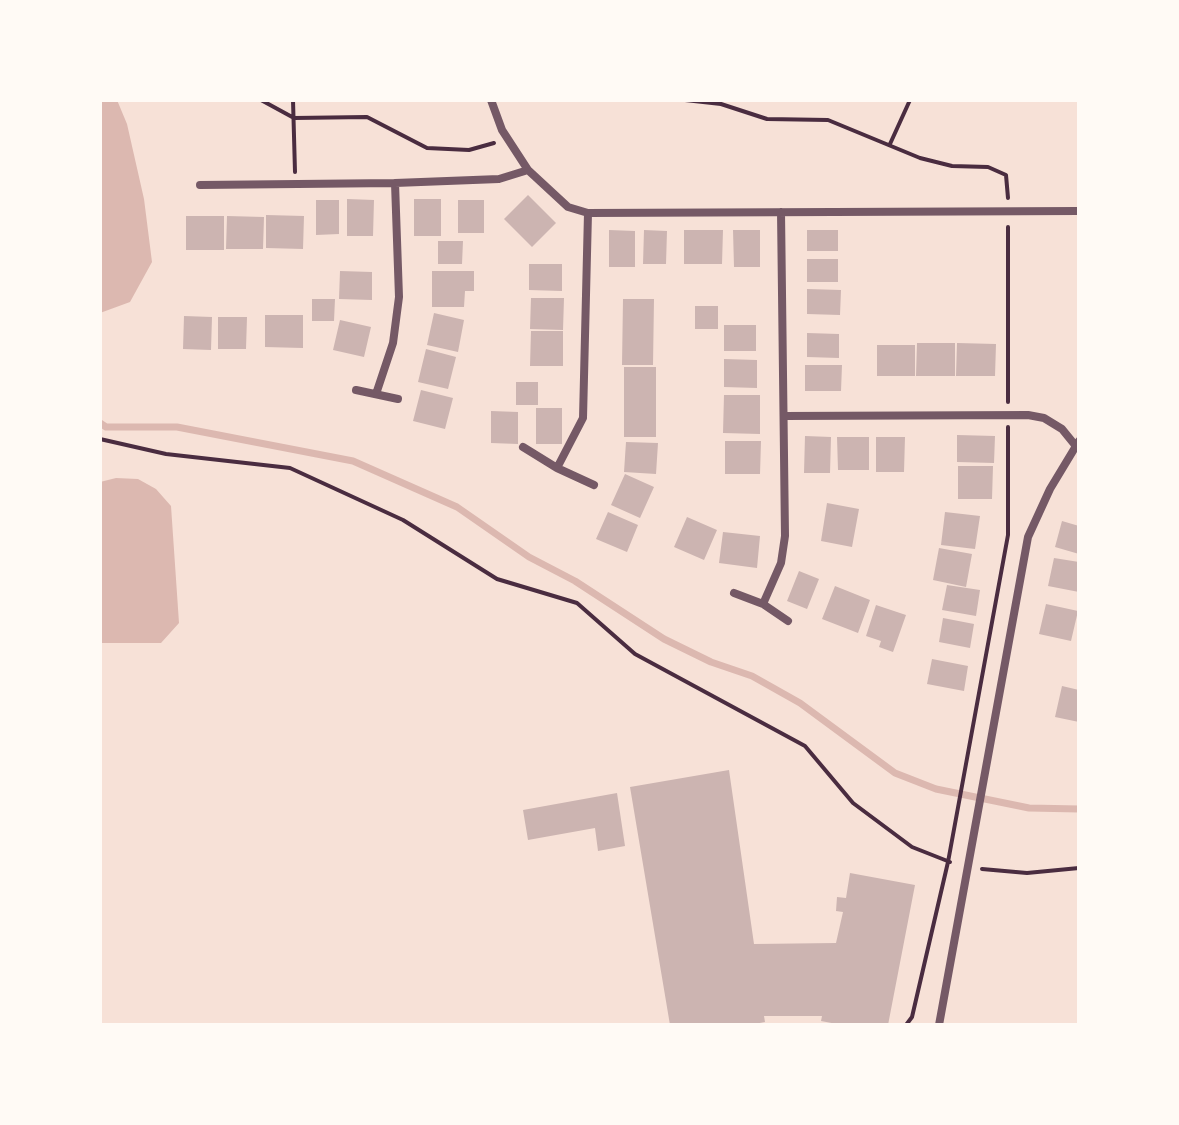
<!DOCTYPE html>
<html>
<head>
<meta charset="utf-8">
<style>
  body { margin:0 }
  #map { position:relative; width:1179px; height:1125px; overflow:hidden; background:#f7e1d7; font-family:"Nunito Sans",sans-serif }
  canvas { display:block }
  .frame { position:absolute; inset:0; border:102px solid #fffaf5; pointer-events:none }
</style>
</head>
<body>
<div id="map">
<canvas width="1179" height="1125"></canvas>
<div class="frame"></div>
</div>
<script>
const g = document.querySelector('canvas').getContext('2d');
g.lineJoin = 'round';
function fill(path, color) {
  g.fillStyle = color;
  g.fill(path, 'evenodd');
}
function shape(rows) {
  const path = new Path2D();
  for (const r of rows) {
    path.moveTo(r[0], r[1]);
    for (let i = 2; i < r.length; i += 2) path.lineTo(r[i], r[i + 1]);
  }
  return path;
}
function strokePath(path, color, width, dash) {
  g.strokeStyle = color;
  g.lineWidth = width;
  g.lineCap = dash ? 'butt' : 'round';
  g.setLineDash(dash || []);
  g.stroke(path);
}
fill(shape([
  [100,100,117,100,127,124,144,199,152,262,130,302,100,313],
  [116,478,138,479,156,489,171,506,179,623,161,643,100,643,100,482]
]), '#dcb8b0');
strokePath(shape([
  [100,423,106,427,177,427,353,461,457,507,529,557,575,581,664,639,711,662,752,676,800,703,895,773,936,789,1029,808,1079,809]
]), '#dcb8b0', 7);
fill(shape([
  [528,195,556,223,532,247,504,219],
  [347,199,374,200,373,236,347,236],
  [414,199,441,199,441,236,414,236],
  [316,200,339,200,339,234,316,235],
  [458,200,484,200,484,233,458,233],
  [266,215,304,216,303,249,266,248],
  [186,216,224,216,224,250,186,250],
  [227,216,264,217,263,249,226,249],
  [609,230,635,231,635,267,609,267],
  [644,230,667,231,666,264,643,264],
  [684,230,723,230,722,264,684,264],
  [733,230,760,230,760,267,734,267],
  [807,230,838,230,838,251,807,251],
  [438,241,463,241,462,264,438,264],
  [807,259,838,259,838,282,807,282],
  [529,264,562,264,562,291,529,290],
  [340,271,372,272,372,300,339,299],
  [432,271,474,271,474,291,465,291,464,307,432,307],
  [807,289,841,290,840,315,807,314],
  [531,298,564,298,563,330,530,329],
  [312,299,335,299,334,321,312,321],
  [623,299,654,299,653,365,622,365],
  [695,306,718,306,718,329,695,329],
  [434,313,464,320,458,352,427,345],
  [265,315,303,315,303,348,265,347],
  [184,316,212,317,211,350,183,349],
  [218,317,247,317,246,349,218,349],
  [340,320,371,327,364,357,333,350],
  [724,325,756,325,756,351,724,351],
  [531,331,563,331,563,366,530,366],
  [807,333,839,334,839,358,807,357],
  [917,343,955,343,955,376,916,376],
  [957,343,996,344,995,376,956,376],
  [877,345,915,345,915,376,877,376],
  [426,349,456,357,448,389,418,382],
  [724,359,757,360,757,388,724,387],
  [805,365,842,365,841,391,805,391],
  [624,367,656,367,656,437,624,437],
  [516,382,538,382,538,405,516,405],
  [421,390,453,398,445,429,413,421],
  [724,395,760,395,760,434,723,433],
  [536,408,562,408,562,444,536,444],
  [491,411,518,412,518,444,491,443],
  [957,435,995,436,994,463,957,462],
  [805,436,831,437,830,473,804,473],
  [837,437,869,437,869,470,838,470],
  [876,437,905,437,904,472,876,472],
  [725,441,761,441,760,474,725,474],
  [626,442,658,443,656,474,624,472],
  [958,466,993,466,992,499,958,499],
  [625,474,654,487,640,518,611,505],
  [827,503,859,509,852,547,821,541],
  [608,512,638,525,627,552,596,539],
  [945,512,980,516,975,549,941,545],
  [687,517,717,530,704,560,674,547],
  [1062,521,1079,526,1079,554,1055,547],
  [723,532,760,536,757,568,719,563],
  [939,548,972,554,966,587,933,580],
  [1054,558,1079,562,1079,592,1048,586],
  [799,571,819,579,807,609,787,601],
  [947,585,980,590,976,616,942,610],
  [835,586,870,600,858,633,822,619],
  [1046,604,1078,611,1071,641,1039,634],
  [876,605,906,615,893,652,879,647,881,641,866,636],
  [943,618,974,624,970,648,939,642],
  [932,659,968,666,964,691,927,684],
  [1062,686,1079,690,1079,722,1055,717],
  [729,770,754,944,836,943,843,912,836,911,837,897,846,898,850,873,915,885,888,1025,842,1025,821,1021,822,1016,764,1016,765,1022,749,1025,670,1025,630,787],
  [617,793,625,846,598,851,595,828,528,840,523,810]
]), '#ccb4b1');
strokePath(shape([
  [261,100,294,118,367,117,427,148,469,150,494,143],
  [293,100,295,172],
  [685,100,721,104,767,119,828,120,920,158,952,166,988,167,1006,175,1008,198],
  [890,144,910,100],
  [1008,227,1008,402],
  [100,439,166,454,290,468,403,520,497,579,577,603,635,654,805,746,853,803,912,847,950,862],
  [982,869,1027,873,1079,868],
  [906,1025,912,1017,948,862,1008,535,1008,427]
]), '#4a2c40', 4);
strokePath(shape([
  [491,100,502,130,528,170,568,207,588,213,1079,211],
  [200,185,395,183],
  [356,390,398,399],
  [376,394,393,343,399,297,395,183,499,179,528,170],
  [784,416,1028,415,1044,418,1062,429,1075,445],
  [523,447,557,468,583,418,588,213],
  [557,468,594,485],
  [734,593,763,604,788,621],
  [763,604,781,563,785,536,781,212],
  [939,1025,1028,537,1050,489,1079,441]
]), '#755966', 8);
</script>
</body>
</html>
